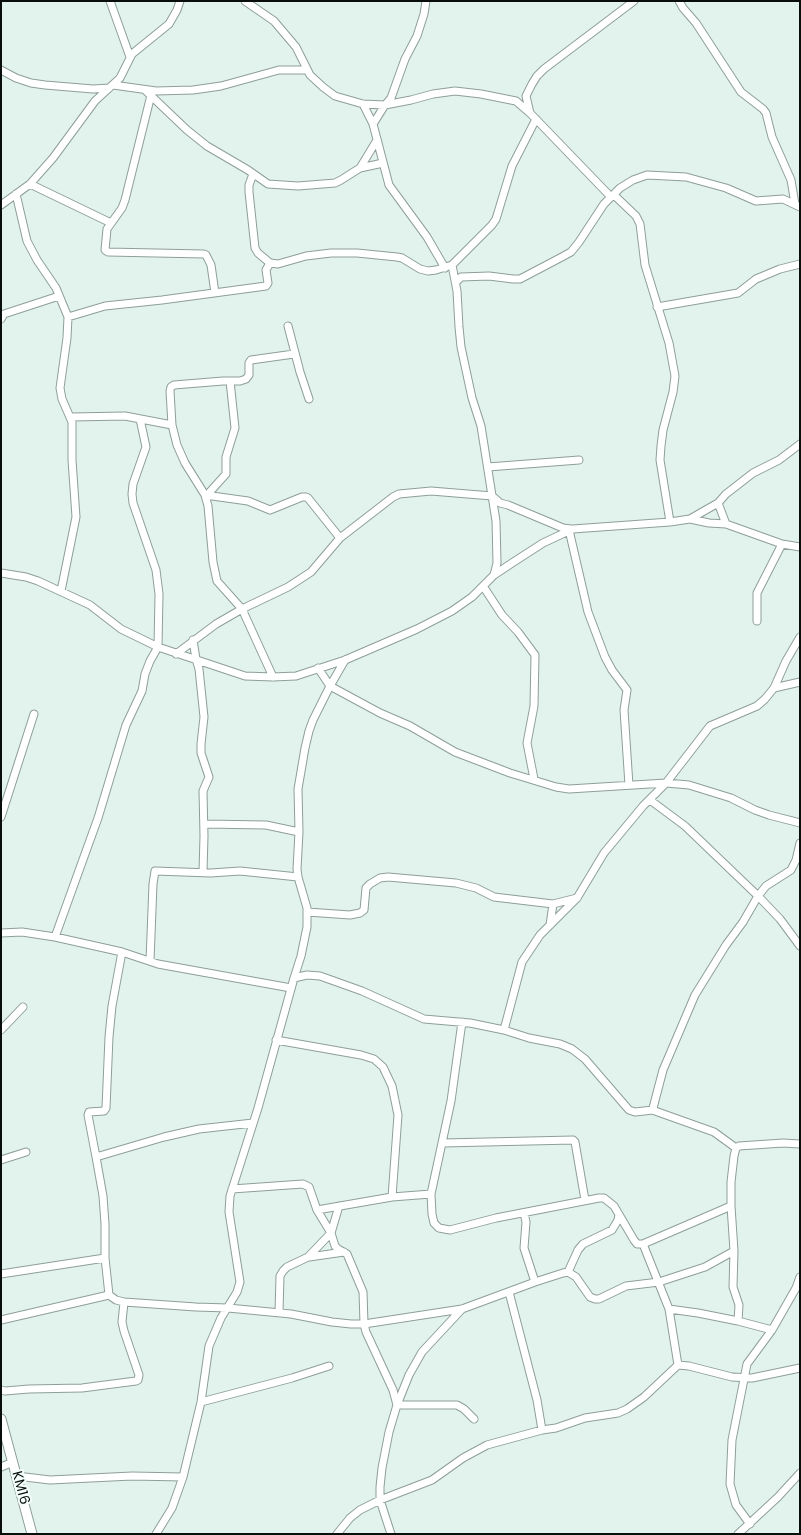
<!DOCTYPE html>
<html>
<head>
<meta charset="utf-8">
<style>
  body { margin:0 }
  #map { position:relative; width:801px; height:1535px; overflow:hidden; background:#e2f3ed; font-family:Poppins,sans-serif }
  canvas { display:block }
  .frame { position:absolute; inset:0; border:2px solid #090e0d; pointer-events:none }
</style>
</head>
<body>
<div id="map">
<canvas width="801" height="1535"></canvas>
<div class="frame"></div>
</div>
<script>
const g = document.querySelector('canvas').getContext('2d');
g.lineJoin = 'round';
function shape(rows) {
  const path = new Path2D();
  for (const r of rows) {
    path.moveTo(r[0], r[1]);
    for (let i = 2; i < r.length; i += 2) path.lineTo(r[i], r[i + 1]);
  }
  return path;
}
function strokePath(path, color, width, dash) {
  g.strokeStyle = color;
  g.lineWidth = width;
  g.lineCap = dash ? 'butt' : 'round';
  g.setLineDash(dash || []);
  g.stroke(path);
}
function label(font, color, halo, rows, align = 'center') {
  g.font = font + ' Poppins,sans-serif';
  g.lineWidth = 4;
  g.setLineDash([]);
  g.textBaseline = 'middle';
  g.strokeStyle = halo;
  g.fillStyle = color;
  for (const [text, x, y, turn = 0] of rows) {
    g.save();
    g.translate(x, y);
    g.rotate((+turn || 0) * Math.PI / 180);
    g.textAlign = isNaN(turn) ? turn : align;
    if (halo) g.strokeText(text, 0, 0);
    g.fillText(text, 0, 0);
    g.restore();
  }
}
const minor = shape([
  [110,1,130,57],
  [245,1,274,21,296,47,310,75,323,87,335,96,363,104,385,105,411,100,433,94,455,91,481,94,516,101,530,113,611,197,614,195,636,216,640,224,645,265,669,343,675,376,673,392,663,430,661,446,660,460,670,522],
  [679,1,683,8,696,23,741,92,763,109,766,113,772,137,791,180,795,204],
  [1,70,16,78,31,83,45,85,93,89,109,88],
  [113,85,156,91,193,90,221,86,279,70,306,70],
  [145,90,187,130,207,146,248,170,268,184,298,186,335,183,341,180,360,168,383,163],
  [151,95,125,200,122,208,107,229,105,250,108,252,204,254,206,255,211,265,215,293],
  [363,104,373,124,389,185,427,237,445,268],
  [530,113,526,96,532,84,537,76,544,69,634,1],
  [373,124,385,105,391,98,405,59,417,36,424,14,426,1],
  [360,168,377,140],
  [253,174,249,185,249,192,255,248,258,253,270,263,278,264,306,256,331,253,357,253,397,257,402,258,420,269,428,271,436,270,452,265,492,225,496,219,512,166,536,119],
  [30,184,111,223],
  [16,194,27,241,37,260,56,288,68,317,67,338,60,388,62,399,72,422,72,460,76,517,61,591],
  [1,205,30,184,53,158,95,101,120,78,132,54,169,24,177,10,180,1],
  [452,265,457,291,459,327,461,347,472,398,481,426,496,521,497,563,494,575],
  [456,282,461,277,489,276,513,279,520,279,560,258,571,252,579,242,604,204,620,188,633,180,647,175,686,177,726,188,756,201,783,199,800,207],
  [657,307,738,293,756,279,780,269,800,264],
  [68,317,105,306,162,300,266,286,268,283,266,270,270,263],
  [1,319,4,314,59,296],
  [288,326,300,372,309,399],
  [71,417,125,416,172,425],
  [488,467,579,460],
  [205,495,248,501,270,510,302,497,306,497,308,498,340,538],
  [207,495,226,474,226,457,235,428,230,381],
  [718,503,726,524],
  [690,519,718,503,726,494,753,473,779,460,800,444],
  [569,530,588,612,605,657,612,670,627,690,624,710,629,785],
  [1,573,26,577,38,581,90,605,121,629,158,647,245,676,273,677,296,676,345,660,417,629,452,611,472,597,494,575,512,563,543,543,573,529,670,522,690,519,709,523,726,524,782,544,800,547],
  [483,586,502,615,518,632,535,655,534,706,527,743,534,779],
  [757,621,757,593,782,544],
  [193,640,196,659,199,669,204,717,201,744,201,753,209,777,203,791,204,836,203,872],
  [176,654,216,624,242,609,288,587,311,572,340,538,393,497,399,494,431,491,492,496,500,503,508,505,563,528,571,529],
  [318,668,330,686,380,713,410,726,455,752,510,773,556,787,569,789,666,783,689,785,731,798,755,810,769,815,800,823],
  [273,677,242,609,217,581,213,562,208,506,205,495,185,463,177,445,172,425,170,391,171,387,174,385,223,381,240,381,246,379,249,375,249,363,251,360,294,354],
  [774,688,800,682],
  [650,800,685,826,758,896,780,919,800,946],
  [1,817,34,714],
  [204,824,266,825,299,832],
  [307,912,350,915,360,913,364,910,366,888,370,884,380,878,388,877,456,883,476,888,494,897,553,904,577,898],
  [550,925,553,904],
  [1,933,22,932,55,937,122,952,158,964,291,988],
  [55,937,98,818,126,725,142,691,145,674,150,661,158,647,159,594,156,570,133,503,132,494,133,484,146,447,140,419],
  [150,961,153,884,155,871,211,873,240,871,298,877],
  [294,978,307,975,320,976,362,991,424,1019,470,1023,504,1030,529,1038,560,1044,572,1049,585,1059,629,1110,635,1112,653,1110],
  [462,1022,451,1101,431,1194,432,1214,434,1223,439,1228,450,1230,496,1218,599,1198,604,1198,614,1206,634,1240,637,1244,643,1244,731,1206,731,1182,734,1156,736,1148,739,1146,783,1143,800,1144],
  [1,1030,23,1007],
  [504,1030,522,962,540,935,577,898,604,853,643,806,666,783,710,726,757,706,765,699,774,688,786,661,800,637],
  [276,1040,361,1055,374,1059,383,1067,392,1086,398,1115,392,1197],
  [253,1123,199,1129,164,1137,96,1157,103,1196,105,1224,105,1258,109,1295,116,1300,124,1302,196,1307,228,1308,291,1314,332,1322,351,1324,364,1324,462,1309,535,1282,563,1273,568,1272,576,1277,590,1297,595,1299,599,1299,626,1286,659,1282,705,1267,734,1251,731,1206],
  [443,1143,573,1140,575,1142,585,1200],
  [736,1148,714,1132,655,1111,653,1108,663,1070,695,995,726,945,743,922,758,896,766,886,791,870,796,860,800,843],
  [96,1157,88,1115,89,1112,104,1111,106,1108,109,1037,112,1006,122,952],
  [1,1160,26,1152],
  [232,1189,303,1184,309,1187,317,1210,392,1197,431,1194],
  [317,1210,331,1233,335,1246,338,1249,347,1254,363,1292,364,1324,366,1332,393,1390,397,1405,457,1405,464,1409,474,1419],
  [524,1213,526,1222,524,1248,535,1282],
  [643,1244,669,1309,698,1313,738,1321,772,1330],
  [734,1251,733,1287,739,1305,738,1321],
  [309,1257,344,1252],
  [568,1272,578,1250,583,1244,612,1230,618,1220,619,1215],
  [1,1274,105,1258],
  [509,1292,537,1400,542,1430],
  [669,1309,678,1365],
  [279,1312,280,1276,283,1271,287,1267,308,1257,331,1233,339,1206],
  [1,1320,109,1295],
  [1,1390,5,1391,29,1389,82,1388,136,1381,138,1380,139,1375,124,1331,122,1322,124,1302],
  [201,1402,292,1378,329,1366],
  [1,1467,13,1462],
  [17,1476,50,1480,132,1476,183,1477],
  [750,1524,736,1505,730,1484,732,1440,747,1364,772,1330,796,1288,800,1277],
  [156,1534,172,1508,183,1477,201,1402,209,1346,221,1318,237,1292,240,1282,229,1212,230,1196,258,1108,294,978,301,956,307,927,307,908,298,877,297,869,299,832,298,789,305,748,309,731,313,720,330,686,345,660],
  [337,1534,350,1518,360,1510,380,1500,432,1480,463,1458,487,1445,542,1430,556,1428,585,1418,618,1413,627,1409,644,1397,678,1365,689,1366,732,1377,752,1378,800,1368],
  [391,1534,380,1500,380,1487,382,1468,389,1432,397,1405,409,1375,422,1352,462,1309],
  [738,1534,778,1497,800,1473]
]);
const tertiary = shape([
  [1,1419,32,1534]
]);
strokePath(minor, '#8e9e99', 9);
strokePath(tertiary, '#8e9e99', 11);
strokePath(minor, '#fff', 7);
strokePath(tertiary, '#fff', 9);
label('14px', '#090e0d', '#f4fffb', [
  ["KM16",20,1488,75]
]);
</script>
</body>
</html>
